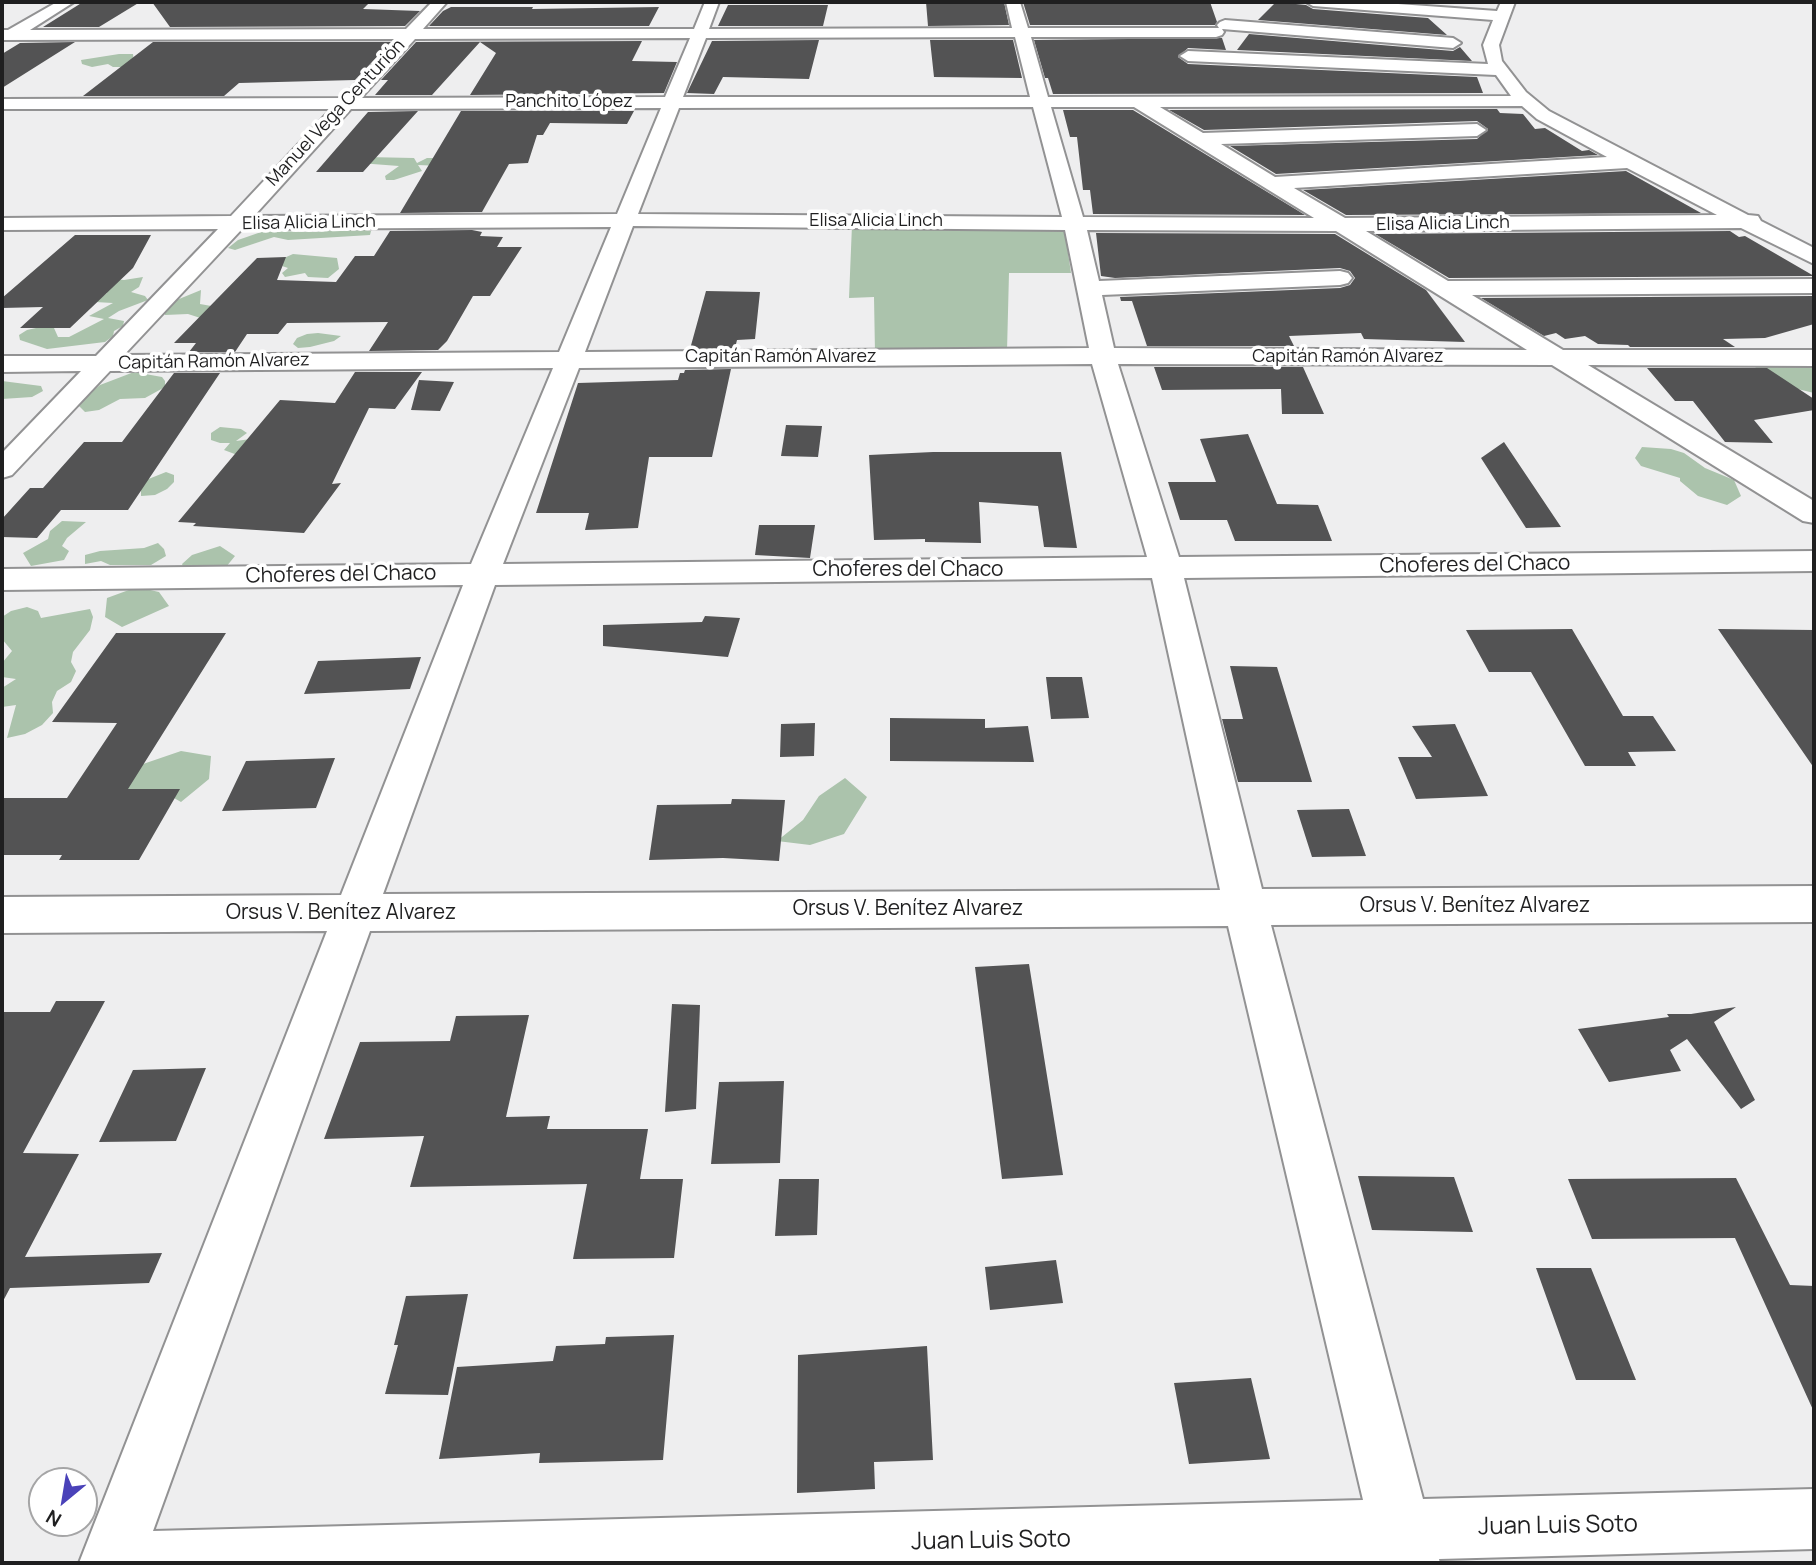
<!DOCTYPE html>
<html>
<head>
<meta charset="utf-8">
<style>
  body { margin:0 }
  #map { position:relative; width:1816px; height:1565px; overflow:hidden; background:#eeeeef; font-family:Manrope,sans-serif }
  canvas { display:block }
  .frame { position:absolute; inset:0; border:4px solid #1f1f20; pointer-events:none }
  .north { position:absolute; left:28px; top:1467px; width:70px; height:70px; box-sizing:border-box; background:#fff; border:2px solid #a5a5a6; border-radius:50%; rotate:210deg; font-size:19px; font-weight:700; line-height:28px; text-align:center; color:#1f1f20 }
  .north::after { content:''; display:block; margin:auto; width:24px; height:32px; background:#4a42b9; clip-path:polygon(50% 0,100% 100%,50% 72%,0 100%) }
</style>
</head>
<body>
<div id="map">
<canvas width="1816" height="1565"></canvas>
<div class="frame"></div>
<div class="north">N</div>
</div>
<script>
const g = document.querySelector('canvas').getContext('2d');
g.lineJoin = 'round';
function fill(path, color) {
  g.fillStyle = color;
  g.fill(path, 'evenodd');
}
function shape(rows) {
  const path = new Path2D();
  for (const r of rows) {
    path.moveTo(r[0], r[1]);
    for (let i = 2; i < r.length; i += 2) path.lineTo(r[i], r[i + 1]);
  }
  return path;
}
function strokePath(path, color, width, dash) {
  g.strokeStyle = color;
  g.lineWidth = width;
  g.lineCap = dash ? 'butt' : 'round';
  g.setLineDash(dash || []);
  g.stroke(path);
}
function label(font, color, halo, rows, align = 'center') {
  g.font = font + ' Manrope,sans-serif';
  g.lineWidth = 7;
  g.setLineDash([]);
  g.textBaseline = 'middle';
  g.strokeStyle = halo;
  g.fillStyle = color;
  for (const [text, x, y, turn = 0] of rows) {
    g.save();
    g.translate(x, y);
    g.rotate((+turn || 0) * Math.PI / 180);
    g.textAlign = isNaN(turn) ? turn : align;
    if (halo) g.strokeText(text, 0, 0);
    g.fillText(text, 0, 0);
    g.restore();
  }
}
fill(shape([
  [119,54,133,54,134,62,129,67,113,67,108,64,92,67,82,64,81,60],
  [366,157,414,158,417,163,427,158,444,158,441,166,418,165,422,171,394,180,386,180,385,176,399,166,359,163],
  [852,225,1064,226,1071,273,1009,273,1007,351,875,353,874,297,849,298],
  [363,229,371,231,370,235,288,240,274,237,235,250,228,248,238,240,264,231,313,232],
  [293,254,337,258,339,269,328,278,308,277,305,273,285,277,282,273,288,268,282,266,284,258],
  [93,277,124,280,143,277,139,287,131,292,145,296,148,300,119,311,108,318,124,321,123,326,114,331,113,336,105,342,47,349,20,340,19,335,27,330,45,326,54,328,58,337,69,337,104,319,89,316,113,303,95,302,107,293],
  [201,290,200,304,217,307,219,324,188,314,165,315,162,306],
  [318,333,341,336,334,341,310,347,298,348,293,344,297,338,307,334],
  [1792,348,1814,361,1814,393,1769,382,1744,355],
  [134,372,162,377,165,381,165,387,145,398,120,399,99,410,85,412,77,404,100,385],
  [2,381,41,386,43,391,32,397,2,399],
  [220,427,241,429,247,433,236,441,258,438,240,456,224,450,230,443,220,443,211,440,211,433],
  [1642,447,1671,449,1684,453,1705,468,1734,480,1741,496,1727,505,1698,496,1680,481,1680,478,1641,466,1635,458],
  [166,472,174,475,174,482,167,489,155,495,141,496,141,482],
  [62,521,86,522,67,538,62,546,69,551,64,560,31,566,23,553,48,539,50,531],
  [158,543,164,549,166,556,151,565,110,565,101,561,85,564,85,555,100,551,144,548],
  [220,546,235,556,226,567,185,571,182,564,192,555],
  [137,587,159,592,169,606,122,627,105,617,107,598],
  [27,607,38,611,41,618,90,609,93,617,90,630,73,652,71,662,76,671,71,682,57,691,52,702,53,713,42,725,25,734,7,738,16,705,2,707,2,688,16,679,2,677,2,663,12,651,2,639,2,617,11,611],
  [181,751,211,756,209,779,181,802,160,790,127,791,111,775],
  [845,778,867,797,844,834,810,845,777,841,803,820,819,796]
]), '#abc3ac');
fill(shape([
  [83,2,140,2,99,27,43,27],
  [152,2,370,2,363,9,420,11,405,26,170,27],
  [926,2,1004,2,1009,25,928,26],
  [1023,2,1210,2,1217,22,1215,25,1030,25],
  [1276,2,1306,5,1313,9,1428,18,1447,35,1258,20],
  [728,5,828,5,823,26,718,26],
  [451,7,533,7,532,9,659,7,649,26,429,26,443,11],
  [1249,34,1453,51,1460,47,1472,61,1237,50],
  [1222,38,1226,50,1188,48,1178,57,1188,64,1477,77,1483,93,1053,94,1048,78,1045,78,1034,40],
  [819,40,809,79,723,77,714,94,687,93,712,41],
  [930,40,1013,40,1022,78,934,77],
  [642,41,632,61,677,62,664,93,470,95,496,53,480,42,432,95,375,95,388,80,381,80,416,42],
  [75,42,2,88,2,54,20,43],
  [153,42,391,42,355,80,239,83,224,96,83,96],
  [1497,109,1500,113,1523,114,1535,129,1545,128,1582,151,1589,150,1598,155,1276,174,1230,146,1477,139,1488,129,1477,121,1204,130,1169,110],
  [1063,110,1133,110,1305,215,1093,214,1090,190,1083,190,1077,137,1070,137],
  [418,111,363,172,316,172,368,112],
  [461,111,634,111,627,124,550,123,543,135,537,135,528,163,509,164,482,212,400,213],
  [1626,171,1701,213,1346,215,1303,190],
  [472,230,482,232,480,236,503,237,497,247,522,247,490,296,473,296,447,341,438,350,369,351,388,322,287,323,278,334,247,334,235,352,189,352,196,343,174,343,257,258,286,257,277,280,336,282,355,256,374,256,390,231],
  [1730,231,1739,237,1745,236,1814,276,1449,278,1375,234],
  [1096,233,1335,234,1426,290,1465,342,1364,339,1361,333,1289,336,1294,346,1147,346,1132,301,1121,301,1120,297,1340,288,1350,285,1355,278,1350,271,1340,268,1115,278,1101,276],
  [75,235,151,235,133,268,70,328,20,328,43,307,2,308,2,298],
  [706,291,760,292,755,339,737,340,735,348,690,349],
  [1814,296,1814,324,1765,338,1723,339,1735,347,1630,347,1628,345,1598,344,1585,336,1565,339,1556,333,1544,336,1481,298],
  [1154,367,1303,367,1324,414,1282,414,1281,389,1162,390],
  [1647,368,1767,368,1814,399,1814,410,1754,420,1773,443,1725,442,1693,401,1675,401],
  [731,369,712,457,649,457,638,528,585,530,589,513,536,513,578,383,678,380,680,373,684,373,685,370],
  [355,372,422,372,395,409,369,408,332,484,341,483,304,533,193,526,196,523,178,522,280,400,335,403],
  [174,373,220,373,128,510,61,510,37,538,2,537,2,519,30,488,43,488,84,442,122,442],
  [419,380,454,382,440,411,411,410],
  [786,425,822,426,818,457,781,456],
  [1248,434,1277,504,1318,505,1332,541,1235,541,1227,520,1180,520,1168,482,1216,482,1200,439],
  [1504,442,1561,527,1526,528,1481,458],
  [933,452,1061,452,1077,548,1044,547,1038,506,979,502,981,543,925,542,925,539,874,540,869,455],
  [759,525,815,525,810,558,755,555],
  [705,616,740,618,728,657,603,646,603,625,702,622],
  [1572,629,1623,716,1653,716,1676,751,1628,752,1636,766,1585,766,1531,672,1489,672,1466,630],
  [1718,629,1814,630,1814,768],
  [116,633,226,633,128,789,180,789,139,860,59,860,62,855,2,855,2,798,67,798,117,723,52,722],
  [421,657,410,689,304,694,318,661],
  [1230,666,1277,667,1312,782,1238,782,1222,719,1243,719],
  [1046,677,1082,677,1089,718,1051,719],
  [890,718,985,719,985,728,1028,726,1034,762,890,761],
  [815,723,814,756,780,757,781,724],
  [1455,724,1488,796,1416,799,1398,757,1432,757,1412,726],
  [335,758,316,808,222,811,246,761],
  [732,799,785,800,779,861,723,858,649,860,657,805,731,804],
  [1349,809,1366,856,1312,857,1297,810],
  [1029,964,1063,1175,1002,1179,975,967],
  [56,1001,105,1001,23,1153,79,1154,25,1257,162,1253,149,1283,10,1288,2,1303,2,1012,50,1012],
  [672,1004,700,1005,696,1109,665,1112],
  [1736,1007,1714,1022,1755,1100,1741,1109,1687,1039,1670,1050,1681,1071,1609,1082,1578,1029,1669,1017,1667,1014,1691,1014],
  [529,1015,506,1117,550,1116,547,1129,648,1129,640,1179,683,1179,674,1258,573,1259,587,1184,410,1187,424,1136,324,1139,360,1042,450,1041,456,1016],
  [206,1068,176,1141,99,1142,133,1070],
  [784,1081,780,1163,711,1164,719,1082],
  [1358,1176,1454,1177,1473,1232,1372,1230],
  [1736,1178,1790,1285,1814,1286,1814,1412,1735,1238,1592,1239,1568,1179],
  [779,1179,819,1179,817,1235,775,1236],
  [1056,1260,1063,1303,990,1310,985,1267],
  [1536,1268,1591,1268,1636,1380,1576,1380],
  [468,1294,448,1395,385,1394,398,1345,394,1345,406,1296],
  [674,1335,663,1460,539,1463,540,1453,439,1459,457,1367,553,1361,556,1346,605,1344,606,1337],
  [927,1346,933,1460,874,1462,875,1489,797,1493,798,1355],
  [1251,1378,1270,1459,1189,1464,1174,1383]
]), '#535354');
const minor = shape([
  [57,2,74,2,30,30,406,29,432,2,447,2,423,29,694,29,705,2,719,2,709,29,1012,28,1006,2,1020,2,1028,28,1219,28,1217,25,1220,22,1225,20,1453,38,1461,43,1453,48,1222,29,1224,32,1222,35,1216,37,1031,37,1048,97,1511,96,1496,75,1188,61,1180,56,1188,51,1488,64,1483,45,1493,20,1313,6,1306,2,1370,2,1497,11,1501,2,1515,2,1499,45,1502,61,1526,92,1549,111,1748,215,1758,216,1761,221,1814,248,1814,264,1741,228,1366,231,1448,281,1814,279,1814,293,1472,295,1563,350,1814,350,1814,366,1588,365,1814,501,1814,523,1803,521,1552,365,1118,364,1179,557,1814,551,1814,571,1184,578,1262,889,1814,886,1814,922,1271,925,1423,1499,1814,1489,1814,1549,1439,1559,1440,1563,1378,1563,1377,1561,1292,1563,79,1563,327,931,2,933,2,897,341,895,463,585,2,590,2,569,471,564,553,368,110,371,12,475,2,478,2,453,81,371,2,372,2,356,96,356,218,229,2,230,2,218,231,216,331,109,2,109,2,99,342,98,397,39,2,40,2,30,8,30,57,2],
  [1015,37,1030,97,683,97,706,38,1015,37],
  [690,38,665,97,361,98,415,39,690,38],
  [1522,106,1537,119,1607,157,1275,177,1221,144,1477,136,1486,130,1477,124,1203,133,1160,107,1522,106],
  [1033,107,1062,217,638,214,679,108,1033,107],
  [1051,107,1134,107,1314,218,1083,217,1051,107],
  [661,108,617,214,254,216,351,109,661,108],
  [1627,168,1717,215,1345,218,1294,188,1627,168],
  [633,226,1065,230,1089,348,585,352,633,226],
  [611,227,559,352,124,355,242,229,611,227],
  [1087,230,1336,231,1527,350,1114,348,1102,295,1340,285,1348,283,1352,278,1348,273,1340,271,1099,281,1087,230],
  [1092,364,1147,557,503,564,579,368,1092,364],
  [1152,578,1220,890,383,894,495,585,1152,578],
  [1228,926,1363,1500,153,1531,370,931,1228,926]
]);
strokePath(minor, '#929293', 4);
fill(minor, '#fff');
label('18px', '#1f1f20', '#fff', [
  ["Panchito López",569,102],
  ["Manuel Vega Centurión",336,113,-47],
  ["Elisa Alicia Linch",876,221],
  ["Elisa Alicia Linch",309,223,-1],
  ["Elisa Alicia Linch",1443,224,-1],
  ["Capitán Ramón Alvarez",781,357],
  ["Capitán Ramón Alvarez",1348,357],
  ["Capitán Ramón Alvarez",214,362,-1]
]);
label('21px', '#1f1f20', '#fff', [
  ["Choferes del Chaco",1475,565,-1],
  ["Choferes del Chaco",908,570],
  ["Choferes del Chaco",341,575,-1],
  ["Orsus V. Benítez Alvarez",1475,906],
  ["Orsus V. Benítez Alvarez",908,909],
  ["Orsus V. Benítez Alvarez",341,913]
]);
label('24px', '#1f1f20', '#fff', [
  ["Juan Luis Soto",1558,1526,-1],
  ["Juan Luis Soto",991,1541,-1]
]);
</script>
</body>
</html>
